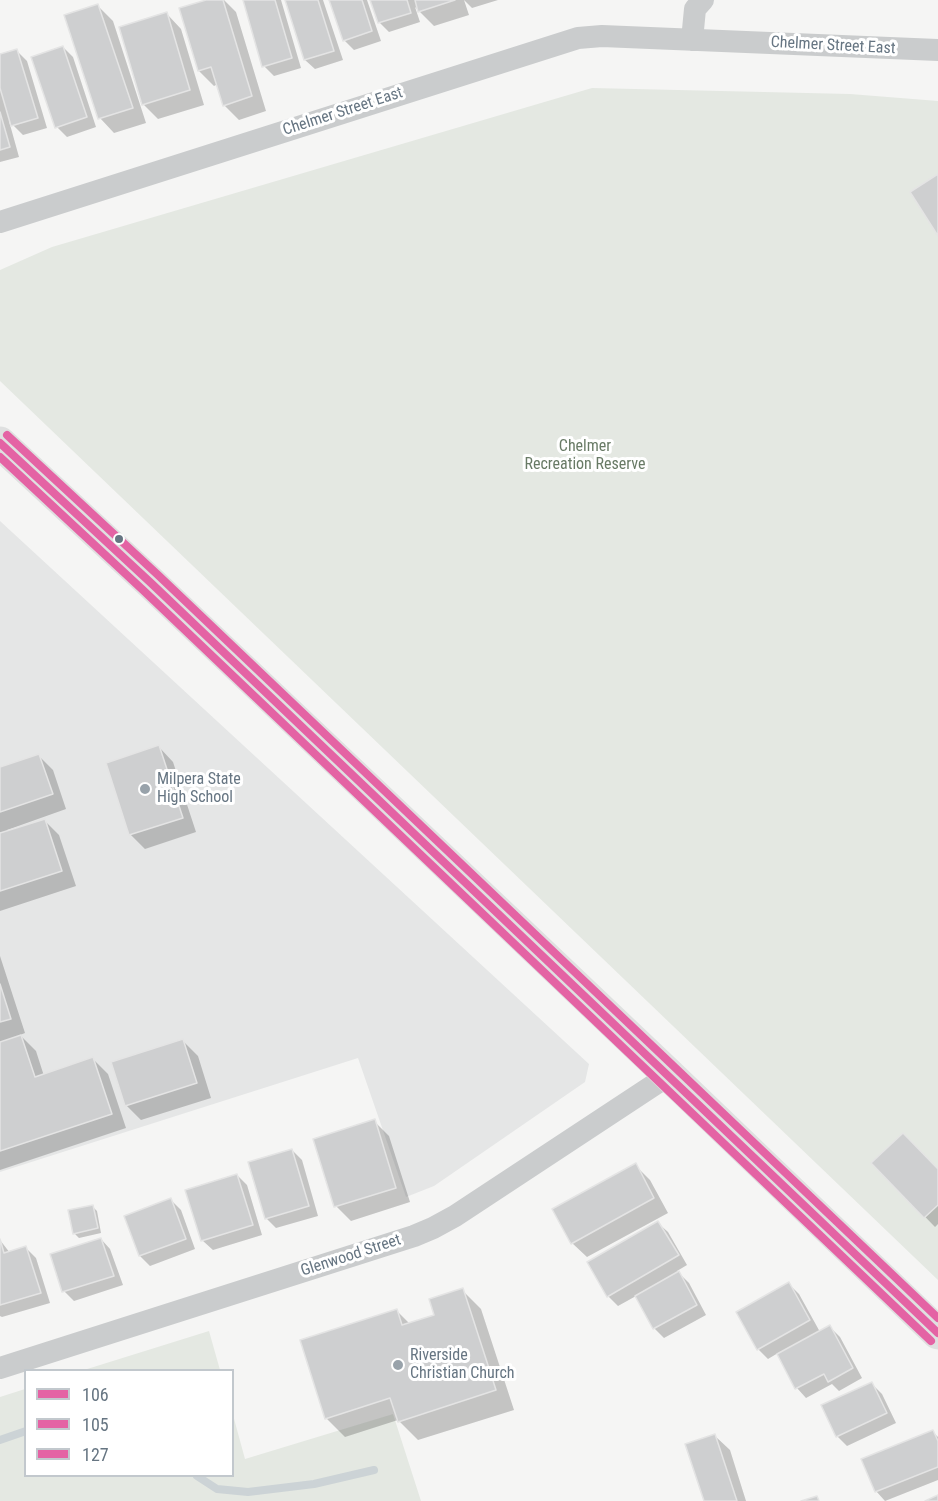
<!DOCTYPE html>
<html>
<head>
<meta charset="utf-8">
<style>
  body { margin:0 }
  #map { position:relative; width:938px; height:1501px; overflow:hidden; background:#f5f5f4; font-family:"Roboto Condensed",sans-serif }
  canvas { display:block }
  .legend { position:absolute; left:24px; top:1369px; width:210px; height:108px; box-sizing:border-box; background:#fff; border:2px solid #c2c8cd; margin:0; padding:8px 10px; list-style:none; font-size:18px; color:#667582 }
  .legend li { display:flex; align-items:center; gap:12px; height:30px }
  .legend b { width:30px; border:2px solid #c2c8cd }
</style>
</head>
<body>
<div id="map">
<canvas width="938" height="1501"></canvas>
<ul class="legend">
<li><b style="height:8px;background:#e463a4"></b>106</li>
<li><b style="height:8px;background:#e463a4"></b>105</li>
<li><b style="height:8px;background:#e463a4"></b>127</li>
</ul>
</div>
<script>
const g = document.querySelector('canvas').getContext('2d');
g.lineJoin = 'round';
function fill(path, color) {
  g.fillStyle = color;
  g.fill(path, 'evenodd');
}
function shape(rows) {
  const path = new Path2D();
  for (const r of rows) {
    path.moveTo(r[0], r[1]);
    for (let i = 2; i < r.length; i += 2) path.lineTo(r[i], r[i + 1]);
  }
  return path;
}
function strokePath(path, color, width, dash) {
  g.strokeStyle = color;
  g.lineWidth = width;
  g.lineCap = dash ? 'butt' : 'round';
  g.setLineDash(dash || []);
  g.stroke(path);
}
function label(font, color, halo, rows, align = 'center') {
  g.font = font + ' "Roboto Condensed",sans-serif';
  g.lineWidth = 6;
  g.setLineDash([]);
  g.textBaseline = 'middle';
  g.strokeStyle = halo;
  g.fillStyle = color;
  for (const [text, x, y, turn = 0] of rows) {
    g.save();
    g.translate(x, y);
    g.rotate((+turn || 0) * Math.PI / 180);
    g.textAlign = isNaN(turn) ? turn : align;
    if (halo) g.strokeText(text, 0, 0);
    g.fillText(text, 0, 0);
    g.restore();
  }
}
fill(shape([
  [0,521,589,1064,585,1082,434,1186,406,1197,358,1058,0,1172]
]), '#e5e6e6');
fill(shape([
  [592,88,850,94,938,101,938,1280,0,381,0,270,52,247],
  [209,1331,220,1370,84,1370],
  [25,1389,26,1476,232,1476,233,1415,245,1459,393,1414,421,1501,0,1501,0,1397]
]), '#e4e8e2');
fill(shape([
  [211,0,224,0,236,12,266,111,239,120,224,105,218,84,214,86,199,71],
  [244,0,281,0,301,68,274,76,264,66],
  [286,0,323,0,343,60,315,69,305,60],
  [331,0,367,0,381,41,354,50,344,40],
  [372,0,464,0,469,15,434,26,415,7,420,22,389,32,379,22],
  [464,0,498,0,472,8],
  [98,6,113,21,146,123,114,133,100,118],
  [167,14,181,29,204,105,158,119,140,101],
  [63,47,73,57,96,127,67,137,57,127],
  [17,51,27,61,47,128,23,135,9,121,19,157,0,162,0,56],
  [159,747,173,762,196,832,145,849,130,834],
  [38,755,53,770,66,809,7,830,7,832,44,820,59,835,76,886,0,911,0,835,2,834,0,832,0,769],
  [0,956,25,1033,20,1035,36,1051,44,1076,93,1059,108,1074,126,1128,0,1170],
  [183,1041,198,1056,211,1098,141,1120,126,1105],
  [374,1121,389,1136,410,1202,351,1221,336,1206],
  [292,1150,302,1160,318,1216,276,1228,266,1218],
  [873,1163,938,1171,938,1224,935,1227],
  [635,1165,650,1180,668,1213,587,1257,572,1243],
  [237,1175,247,1185,262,1235,213,1250,203,1241,187,1191],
  [171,1200,181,1210,195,1249,150,1266,140,1256],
  [92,1206,97,1211,101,1233,79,1238,74,1233],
  [658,1223,668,1232,687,1265,677,1271,689,1283,706,1315,664,1338,654,1328,636,1296,618,1306,608,1296,589,1263],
  [101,1239,110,1249,123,1285,74,1301,64,1291],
  [0,1240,10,1253,26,1248,36,1258,50,1303,2,1317,0,1316],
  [789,1284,799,1294,820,1332,830,1327,840,1337,862,1378,839,1391,832,1384,806,1398,797,1388,778,1353,768,1359,758,1349],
  [462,1290,481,1309,514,1410,418,1440,398,1420,345,1437,326,1418,397,1311,410,1324,436,1316],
  [872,1384,882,1394,896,1423,847,1446,837,1436],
  [933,1432,938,1437,938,1480,885,1501,876,1491],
  [715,1436,730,1450,746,1501,705,1501]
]), '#0003');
strokePath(shape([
  [0,1440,26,1431],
  [197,1476,217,1489,248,1492,314,1484,374,1470]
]), '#ccd3d6', 8);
const building = shape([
  [206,0,223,0,252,96,223,106,211,67,198,71,179,8,206,0],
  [243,0,275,0,292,58,262,67,243,0],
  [285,0,318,0,334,51,304,60,285,0],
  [329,0,362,0,372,31,343,41,329,0],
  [370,0,407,0,411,13,378,23,370,0],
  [415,0,455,0,418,12,415,0],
  [98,4,133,108,98,119,64,15,98,4],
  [167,12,190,90,142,105,119,27,167,12],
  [63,46,87,117,55,128,31,57,63,46],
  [17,49,38,118,11,126,0,88,0,54,17,49],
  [0,112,10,147,0,150,0,112],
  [938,174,938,236,910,192,938,174],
  [159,745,183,818,129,835,106,763,159,745],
  [39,754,53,794,0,812,0,767,39,754],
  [45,819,62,871,0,891,0,833,45,819],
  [0,984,11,1019,0,1022,0,984],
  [21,1035,35,1077,93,1057,112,1114,0,1151,0,1042,21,1035],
  [183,1039,197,1083,125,1106,111,1062,183,1039],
  [375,1119,396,1188,334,1207,313,1139,375,1119],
  [903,1133,938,1169,938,1205,924,1218,871,1163,903,1133],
  [292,1149,309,1206,265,1219,248,1162,292,1149],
  [636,1163,654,1198,571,1244,552,1209,636,1163],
  [237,1174,253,1225,201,1241,185,1190,237,1174],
  [171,1198,186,1239,139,1256,124,1216,171,1198],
  [93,1205,98,1228,73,1234,68,1210,93,1205],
  [658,1221,679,1255,607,1297,587,1262,658,1221],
  [101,1238,114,1276,62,1292,50,1254,101,1238],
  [0,1239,4,1253,26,1246,41,1293,0,1305,0,1239],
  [679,1271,697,1305,653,1329,635,1296,679,1271],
  [789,1282,810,1320,757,1350,736,1312,789,1282],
  [463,1288,496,1390,398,1422,390,1398,325,1419,300,1340,397,1309,402,1325,434,1315,429,1299,463,1288],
  [830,1325,853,1368,828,1382,824,1374,795,1389,777,1354,830,1325],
  [872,1382,887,1413,836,1437,821,1405,872,1382],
  [933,1430,938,1441,938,1467,875,1492,861,1459,933,1430],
  [715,1434,737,1501,704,1501,685,1444,715,1434],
  [938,1495,938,1501,925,1501,938,1495],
  [817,1496,819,1501,801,1501,817,1496]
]);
fill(building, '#cecfd0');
strokePath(building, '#e4e4e4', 1.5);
strokePath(shape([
  [692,40,695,9,703,0],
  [0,222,578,38,602,36,938,50],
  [0,1368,414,1236,433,1228,455,1216,669,1075]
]), '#cacccd', 22);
strokePath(shape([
  [0,443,151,583,669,1075,938,1333]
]), '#dfe0e0', 33);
strokePath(shape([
  [0,443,151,583,938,1333]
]), '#e463a4', 8);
strokePath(shape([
  [0,457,144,591,931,1341]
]), '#e463a4', 8);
strokePath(shape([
  [7,435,158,575,938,1318]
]), '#e463a4', 8);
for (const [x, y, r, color] of [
  [119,539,5,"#667582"],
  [145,789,6,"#98a2aa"],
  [398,1365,6,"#98a2aa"]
]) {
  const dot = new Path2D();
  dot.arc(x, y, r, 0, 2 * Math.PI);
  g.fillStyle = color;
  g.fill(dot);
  strokePath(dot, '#fff', 2);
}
label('16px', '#667582', '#fff', [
  ["Chelmer Street East",833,46,3],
  ["Chelmer Street East",343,112,-18],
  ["Glenwood Street",351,1256,-18]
]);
label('16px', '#687a65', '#fff', [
  ["Chelmer",585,447],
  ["Recreation Reserve",585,465]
]);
label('16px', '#667582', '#fff', [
  ["Milpera State",157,780],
  ["High School",157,798],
  ["Riverside",410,1356],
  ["Christian Church",410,1374]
], 'left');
</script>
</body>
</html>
